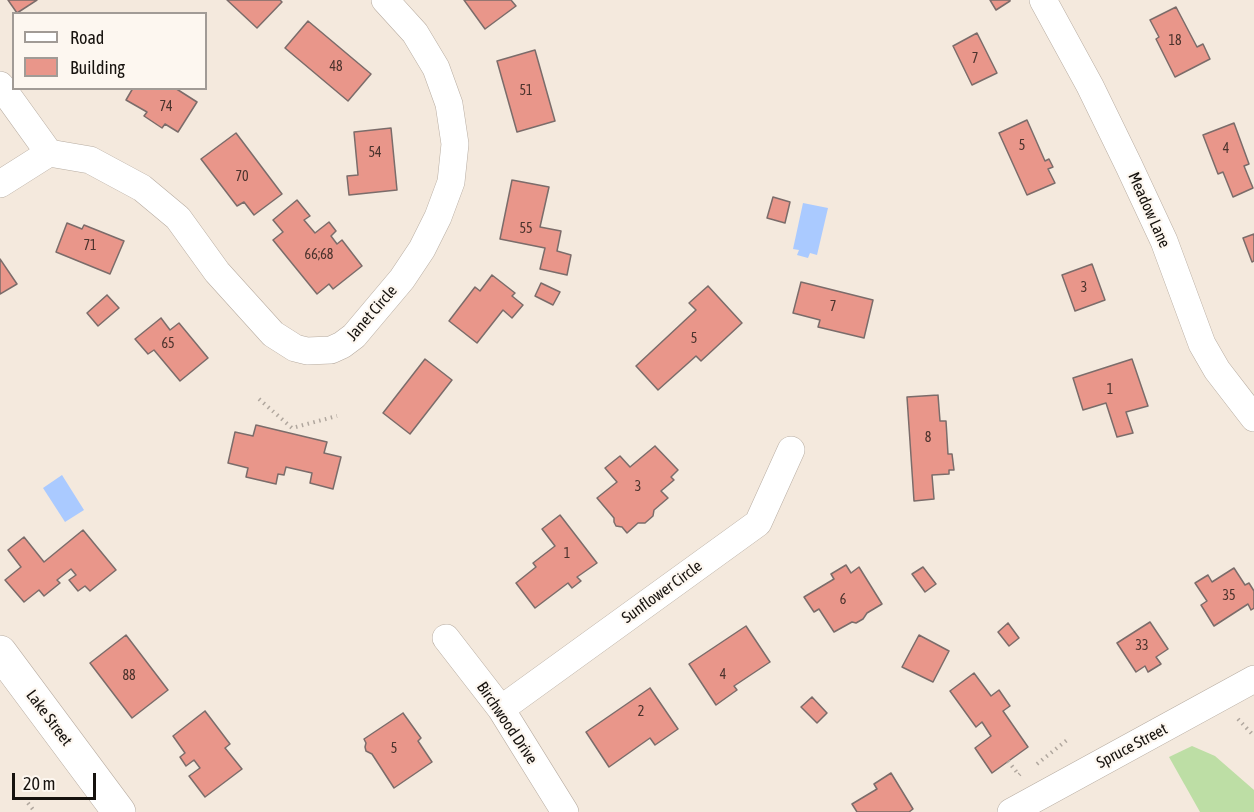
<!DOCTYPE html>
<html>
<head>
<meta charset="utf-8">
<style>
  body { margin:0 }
  #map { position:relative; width:1254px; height:812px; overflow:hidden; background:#f4e9dd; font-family:"Asap Condensed",sans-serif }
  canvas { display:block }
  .legend { position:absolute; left:12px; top:12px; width:195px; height:78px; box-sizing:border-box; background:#fdf7f0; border:2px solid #a19b96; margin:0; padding:8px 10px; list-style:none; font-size:18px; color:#16120e }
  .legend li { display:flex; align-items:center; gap:12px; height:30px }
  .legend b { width:30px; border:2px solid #a19b96 }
  .scale { position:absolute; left:12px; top:773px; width:84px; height:27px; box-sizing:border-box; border:3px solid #16120e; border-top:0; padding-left:8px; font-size:18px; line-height:21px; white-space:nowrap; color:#16120e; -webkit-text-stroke:4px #fdf7f0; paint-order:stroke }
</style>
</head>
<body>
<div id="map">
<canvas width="1254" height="812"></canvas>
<ul class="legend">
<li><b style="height:8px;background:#fff"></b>Road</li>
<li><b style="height:16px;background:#e9968a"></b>Building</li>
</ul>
<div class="scale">20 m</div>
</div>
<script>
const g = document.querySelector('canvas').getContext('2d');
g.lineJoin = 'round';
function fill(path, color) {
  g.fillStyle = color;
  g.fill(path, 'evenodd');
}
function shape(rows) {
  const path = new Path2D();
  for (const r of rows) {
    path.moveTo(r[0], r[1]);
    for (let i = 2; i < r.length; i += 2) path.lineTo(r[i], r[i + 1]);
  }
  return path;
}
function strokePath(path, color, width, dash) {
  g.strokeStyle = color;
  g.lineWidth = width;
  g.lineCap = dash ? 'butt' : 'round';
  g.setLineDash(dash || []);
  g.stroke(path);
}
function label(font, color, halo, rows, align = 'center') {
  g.font = font + ' "Asap Condensed",sans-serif';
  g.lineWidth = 4.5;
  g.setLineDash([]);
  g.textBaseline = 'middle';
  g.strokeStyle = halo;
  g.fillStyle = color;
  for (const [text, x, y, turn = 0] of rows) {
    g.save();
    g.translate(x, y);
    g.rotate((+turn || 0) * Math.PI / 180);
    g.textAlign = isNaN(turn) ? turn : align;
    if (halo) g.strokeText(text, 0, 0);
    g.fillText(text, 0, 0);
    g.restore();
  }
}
fill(shape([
  [1192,746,1215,756,1254,790,1254,812,1200,812,1169,757]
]), '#bddea5');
fill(shape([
  [803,203,828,208,817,255,810,253,808,258,797,255,799,250,793,249],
  [62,475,84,510,65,522,43,488]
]), '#aacaff');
const building = shape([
  [8,0,37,0,17,13,8,0],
  [227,0,280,0,282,2,257,28,227,0],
  [464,0,511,0,516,6,485,29,464,0],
  [990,0,1010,0,1010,1,996,10,990,0],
  [1176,7,1197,47,1203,44,1210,59,1175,77,1156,39,1159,37,1150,20,1176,7],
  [308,21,371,74,348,101,285,48,308,21],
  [977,33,997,73,972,85,953,46,977,33],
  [535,50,555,121,517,132,497,61,535,50],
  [133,88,175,88,197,102,178,132,165,124,162,128,144,116,147,112,126,100,133,88],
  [1027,120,1045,161,1049,159,1053,167,1048,169,1055,183,1027,195,999,133,1027,120],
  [1234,123,1249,164,1244,166,1253,188,1233,197,1223,172,1218,174,1203,135,1234,123],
  [391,128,397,190,349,195,347,176,358,175,354,132,391,128],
  [236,133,282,194,254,215,244,202,237,206,201,159,236,133],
  [512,180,549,187,540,227,561,231,557,251,571,255,567,275,540,269,545,248,500,239,512,180],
  [773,197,790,202,785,223,767,218,773,197],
  [297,200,310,216,304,220,315,233,329,222,336,231,331,236,337,244,342,240,362,266,333,289,329,284,317,294,273,240,283,232,273,220,297,200],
  [67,223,82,229,84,225,124,241,110,274,56,252,67,223],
  [1254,234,1254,261,1252,262,1243,238,1254,234],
  [0,259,17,284,0,294,0,259],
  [1092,264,1105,300,1075,311,1062,275,1092,264],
  [492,275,515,293,512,296,523,305,512,318,503,310,477,343,449,321,475,287,480,291,492,275],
  [801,282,873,300,864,338,818,327,820,320,793,313,801,282],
  [541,283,560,292,553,305,535,296,541,283],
  [708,286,742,323,701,361,696,356,658,390,636,366,696,310,689,303,708,286],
  [107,295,119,308,98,326,87,313,107,295],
  [161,318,170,330,179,323,208,358,180,381,154,350,148,354,135,339,161,318],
  [425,359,452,380,410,434,383,413,425,359],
  [1132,359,1148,406,1126,412,1133,433,1117,437,1106,403,1083,410,1073,378,1132,359],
  [938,395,940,421,946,421,948,454,952,454,954,470,949,470,949,474,932,475,934,499,914,501,907,397,938,395],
  [256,425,327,442,324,453,341,457,333,489,310,483,312,473,286,467,284,475,278,474,276,484,246,477,248,468,228,463,235,432,253,436,256,425],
  [655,446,678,470,671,477,674,480,661,491,668,498,654,510,653,516,645,523,638,523,627,533,622,527,616,526,614,522,614,518,597,498,617,482,605,468,620,456,630,467,655,446],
  [560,515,597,563,577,577,581,581,572,588,568,583,535,608,516,583,536,567,533,563,555,546,542,529,560,515],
  [83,530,116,570,90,591,85,586,78,591,69,580,76,575,71,569,57,580,60,583,44,596,39,590,24,602,5,580,21,567,8,550,24,537,44,562,83,530],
  [846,565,851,573,859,567,882,604,867,613,863,619,856,623,852,622,834,632,819,609,814,612,804,597,834,579,831,574,846,565],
  [923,567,936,584,925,592,912,574,923,567],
  [1234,568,1245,585,1249,583,1254,591,1254,608,1251,610,1248,604,1214,626,1201,605,1207,601,1195,583,1208,575,1212,582,1234,568],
  [1150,622,1168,649,1156,657,1161,664,1148,672,1145,666,1136,672,1117,643,1150,622],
  [1008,623,1019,638,1009,646,998,632,1008,623],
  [746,626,770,662,734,686,737,690,716,705,689,664,746,626],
  [126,635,168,690,132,718,90,663,126,635],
  [919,635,949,651,933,682,902,667,919,635],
  [974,673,991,696,999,690,1010,706,1003,711,1028,747,992,773,975,748,991,736,982,722,976,727,950,691,974,673],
  [650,688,678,729,655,745,650,738,609,767,586,732,650,688],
  [812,697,827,713,817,723,801,707,812,697],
  [205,711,230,744,225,748,242,769,205,797,189,776,200,768,194,760,186,766,180,757,185,753,173,736,205,711],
  [403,713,421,738,418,741,432,762,394,788,372,754,366,751,365,747,366,743,364,739,403,713],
  [891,773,913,809,909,812,857,812,852,804,877,789,874,784,891,773]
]);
fill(building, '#e9968a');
strokePath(building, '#7b6c6a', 1.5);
const street = shape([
  [1043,0,1090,86,1129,166,1164,241,1202,344,1217,370,1254,418],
  [0,85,49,153,90,160,142,188,178,218,217,272,273,334,295,348,307,351,331,350,342,345,354,336,402,279,422,249,438,217,451,182,455,144,449,104,436,68,415,33,385,0],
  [0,184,49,153],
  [446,638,501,709,565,812],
  [501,709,758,523,791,450],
  [1011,812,1254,679]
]);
const secondary = shape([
  [0,652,119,812]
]);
strokePath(street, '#b7aca1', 28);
strokePath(secondary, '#b7aca1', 34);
strokePath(shape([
  [259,399,292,428,337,416],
  [1238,719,1254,736],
  [1008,761,1019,775,1020,774],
  [1037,764,1067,740],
  [28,803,35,812]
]), '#b0a79e', 4, [1.5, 4.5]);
strokePath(street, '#fff', 27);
strokePath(secondary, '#fff', 33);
label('14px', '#4b332d', null, [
  ["18",1175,41],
  ["7",975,59],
  ["48",336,67],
  ["51",526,91],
  ["74",166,107],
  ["5",1022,146],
  ["4",1226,149],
  ["54",375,153],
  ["70",242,177],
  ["55",526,229],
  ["71",90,246],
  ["66;68",319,255],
  ["3",1084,288],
  ["7",833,307],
  ["5",694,339],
  ["65",168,344],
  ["1",1110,390],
  ["8",928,438],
  ["3",638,487],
  ["1",567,554],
  ["35",1229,596],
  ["6",843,600],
  ["33",1142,646],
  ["4",723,675],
  ["88",129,676],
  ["2",641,712],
  ["5",394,749]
]);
label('16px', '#16120e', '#fdf7f0', [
  ["Meadow Lane",1149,210,66],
  ["Janet Circle",372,313,-49],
  ["Sunflower Circle",662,592,-36],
  ["Lake Street",49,718,53],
  ["Birchwood Drive",507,723,56],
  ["Spruce Street",1132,746,-28]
]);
</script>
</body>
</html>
